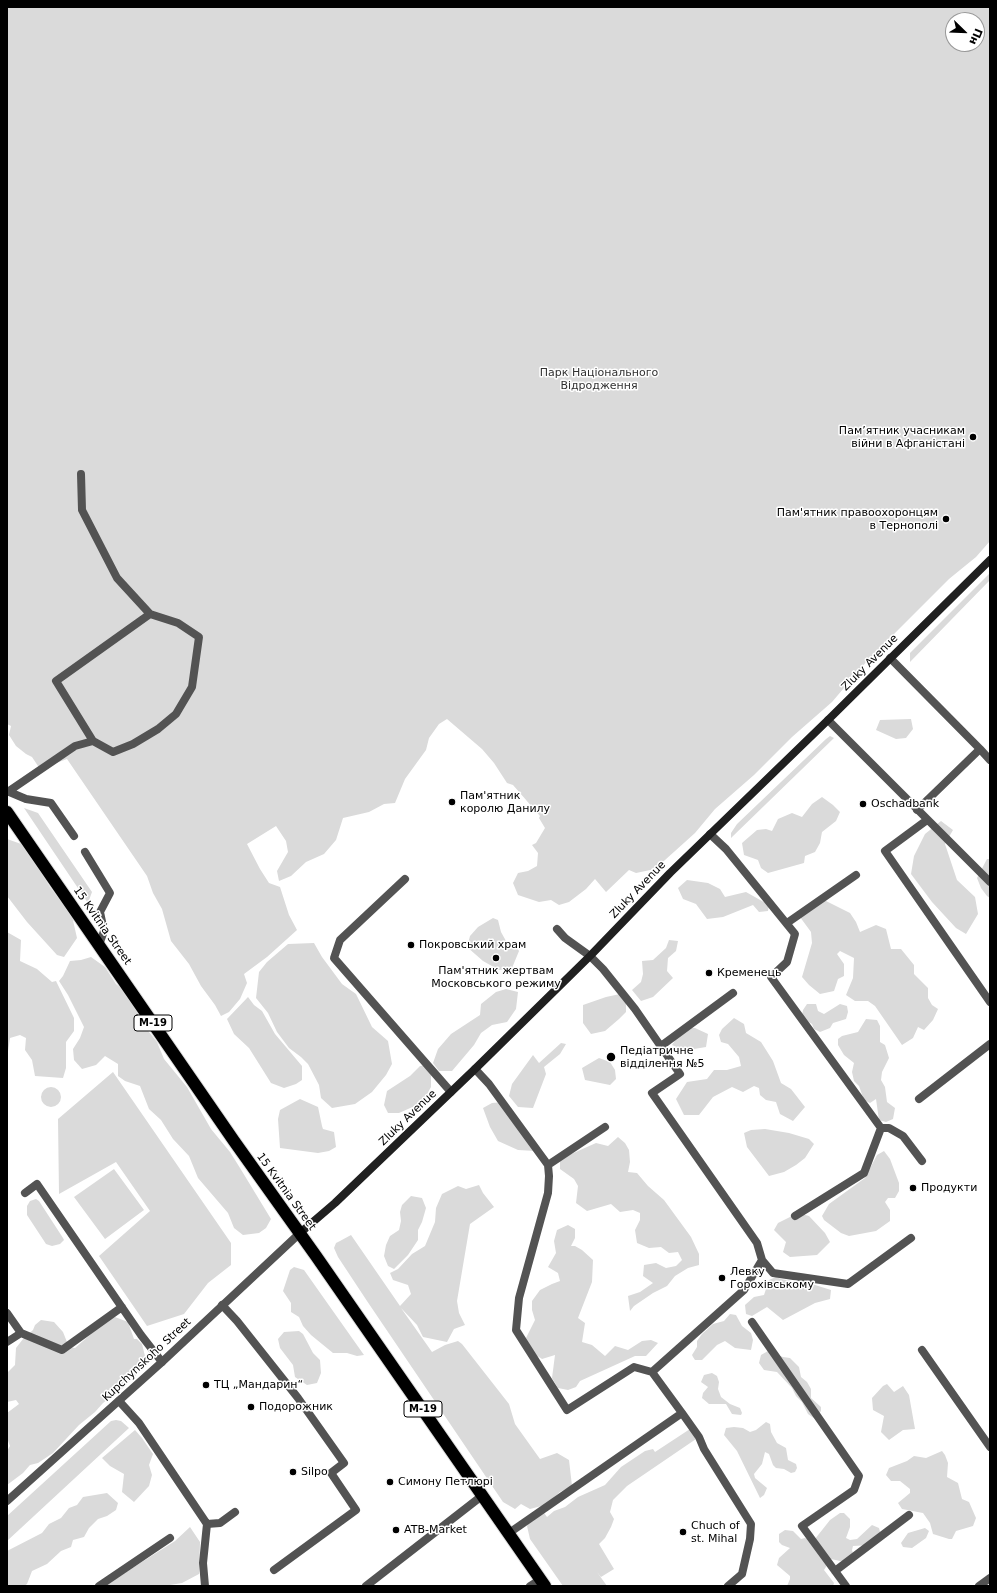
<!DOCTYPE html>
<html>
<head>
<meta charset="utf-8">
<style>
  body { margin:0 }
  #map { position:relative; width:997px; height:1593px; overflow:hidden; background:#fff; font-family:"DejaVu Sans",sans-serif }
  canvas { display:block }
  .frame { position:absolute; inset:0; border:8px solid #000; pointer-events:none }
  .north { position:absolute; left:945px; top:12px; width:40px; height:40px; box-sizing:border-box; background:#fff; border:1px solid #999; border-radius:50%; rotate:113deg; font-size:11px; font-weight:700; line-height:16px; text-align:center; color:#000 }
  .north::after { content:''; display:block; margin:auto; width:14px; height:18px; background:#000; clip-path:polygon(50% 0,100% 100%,50% 72%,0 100%) }
</style>
</head>
<body>
<div id="map">
<canvas width="997" height="1593"></canvas>
<div class="frame"></div>
<div class="north">Пн</div>
</div>
<script>
const g = document.querySelector('canvas').getContext('2d');
g.lineJoin = 'round';
function fill(path, color) {
  g.fillStyle = color;
  g.fill(path, 'evenodd');
}
function shape(rows) {
  const path = new Path2D();
  for (const r of rows) {
    if (r.length === 3) {
      path.moveTo(r[0] + r[2], r[1]);
      path.arc(r[0], r[1], r[2], 0, 2 * Math.PI);
      continue;
    }
    path.moveTo(r[0], r[1]);
    for (let i = 2; i < r.length; i += 2) path.lineTo(r[i], r[i + 1]);
  }
  return path;
}
function strokePath(path, color, width, dash) {
  g.strokeStyle = color;
  g.lineWidth = width;
  g.lineCap = dash ? 'butt' : 'round';
  g.setLineDash(dash || []);
  g.stroke(path);
}
function label(font, color, halo, rows, align = 'center') {
  g.font = font + ' "DejaVu Sans",sans-serif';
  g.lineWidth = 3;
  g.setLineDash([]);
  g.textBaseline = 'middle';
  g.strokeStyle = halo;
  g.fillStyle = color;
  for (const [text, x, y, turn = 0] of rows) {
    g.save();
    g.translate(x, y);
    g.rotate((+turn || 0) * Math.PI / 180);
    g.textAlign = isNaN(turn) ? turn : align;
    if (halo) g.strokeText(text, 0, 0);
    g.fillText(text, 0, 0);
    g.restore();
  }
}
fill(shape([
  [7,7,990,7,990,541,976,557,949,579,867,661,832,702,792,737,754,775,715,809,695,833,655,869,636,873,629,870,606,892,595,879,586,889,569,902,559,905,551,900,539,902,518,895,513,883,518,873,528,871,537,866,538,853,532,845,536,843,545,828,539,818,540,816,513,785,507,783,494,763,482,749,447,719,439,724,429,738,426,750,405,779,395,803,384,804,369,812,343,818,336,840,324,854,306,862,291,876,279,881,277,871,288,852,286,841,276,826,247,844,260,869,269,883,280,887,289,915,297,930,267,957,244,974,247,983,240,999,229,1012,221,1016,215,1005,201,986,189,964,171,941,162,909,153,893,147,876,67,759,40,769,32,757,26,754,16,746,9,735,11,726,7,724],
  [953,20,977,20,977,44,953,44],
  [990,573,990,580,910,662,910,653],
  [911,719,913,729,906,738,896,739,876,730,880,720],
  [830,736,834,738,731,838,731,833,737,824,826,739],
  [822,797,833,805,840,812,836,821,822,832,820,843,815,852,805,856,804,863,768,873,761,868,758,860,744,855,742,843,757,830,766,829,772,831,778,819,792,813,802,817,812,804],
  [24,808,38,813,92,892,88,903],
  [941,821,953,830,945,844,957,880,975,897,978,914,966,934,956,928,932,902,911,874,914,856,925,834],
  [7,839,24,845,50,887,72,916,77,938,64,957,57,955,27,922,7,896],
  [987,859,990,859,990,898,987,896,981,888,977,878],
  [687,880,708,883,720,889,725,897,746,892,769,905,768,911,759,912,753,905,723,917,707,919,696,904,683,899,678,888],
  [822,899,850,913,856,922,860,932,876,925,886,929,891,949,901,949,914,965,914,974,928,988,928,998,932,1005,938,1009,933,1020,924,1030,918,1027,913,1038,902,1045,875,1006,868,1001,855,1001,846,995,853,978,854,958,840,951,837,954,844,964,844,976,838,979,834,991,820,994,809,985,802,977,812,943,811,932,800,917],
  [493,918,498,920,501,932,506,941,515,944,519,951,512,968,499,970,483,961,467,947,470,936,478,927],
  [7,932,21,940,20,961,37,969,52,982,56,981,74,1018,74,1031,66,1042,66,1068,63,1078,35,1076,32,1060,25,1050,26,1038,20,1035,10,1038,7,1058],
  [669,940,678,941,676,951,668,958,667,971,673,978,653,997,641,1001,632,990,641,982,643,974,642,961,653,960,666,948],
  [314,943,322,957,342,984,356,994,372,1027,388,1041,392,1064,386,1075,372,1092,355,1104,332,1108,321,1098,319,1085,308,1064,301,1057,289,1048,277,1032,268,1013,256,998,259,972,267,962,288,944],
  [91,957,105,967,116,984,139,1003,145,1027,157,1042,164,1059,187,1087,211,1129,230,1152,240,1168,271,1219,266,1228,259,1233,243,1235,234,1228,228,1213,198,1178,189,1156,173,1139,161,1120,149,1109,140,1086,125,1081,118,1076,118,1064,105,1056,96,1065,82,1069,74,1060,73,1049,80,1038,84,1027,68,995,59,981,63,976,70,961,81,960],
  [506,989,518,992,516,1009,507,1022,492,1025,481,1033,474,1045,452,1071,439,1071,433,1063,438,1049,451,1034,480,1015,481,1004,496,992],
  [620,994,626,1000,626,1012,619,1019,605,1031,591,1034,583,1023,583,1005,606,997],
  [248,997,254,1005,262,1011,275,1034,302,1066,302,1080,296,1084,284,1088,271,1083,249,1048,234,1034,227,1019],
  [807,1004,816,1004,818,1011,824,1014,840,1004,847,1006,848,1012,846,1019,833,1023,830,1028,820,1032,814,1029,812,1024,805,1020,802,1015,803,1010],
  [734,1018,744,1024,746,1033,761,1042,773,1061,781,1083,791,1089,805,1107,793,1121,780,1114,776,1102,766,1100,760,1095,759,1088,754,1086,743,1092,732,1087,713,1097,699,1115,684,1115,676,1099,687,1082,707,1079,714,1070,727,1070,741,1066,739,1057,728,1044,721,1042,719,1035,722,1029],
  [866,1019,877,1020,880,1026,880,1042,885,1045,889,1058,882,1072,881,1080,885,1087,887,1102,895,1108,893,1119,886,1122,879,1120,876,1099,870,1103,864,1100,859,1086,854,1081,852,1072,854,1063,844,1055,838,1045,838,1039,842,1036,858,1032],
  [684,1027,695,1028,708,1034,706,1047,694,1049,684,1053,679,1048,672,1045],
  [561,1043,566,1044,560,1054,544,1067,546,1074,533,1108,518,1107,509,1096,512,1084,533,1055,539,1063],
  [599,1058,610,1062,615,1070,616,1079,610,1085,585,1080,582,1068],
  [427,1065,431,1075,431,1087,426,1096,417,1105,399,1113,388,1113,384,1105,387,1091,410,1076,420,1066],
  [113,1072,231,1243,231,1265,208,1283,184,1314,147,1326,99,1256,150,1211,116,1162,59,1194,58,1119],
  [51,1097,10],
  [300,1099,318,1107,322,1126,323,1129,334,1132,336,1147,329,1151,318,1153,280,1148,278,1119,280,1110],
  [504,1102,535,1151,518,1150,498,1141,490,1127,483,1108,492,1103],
  [765,1129,789,1133,809,1139,814,1144,805,1158,796,1165,784,1172,769,1176,747,1147,744,1133,751,1130],
  [618,1137,625,1143,629,1150,630,1162,628,1172,637,1173,648,1186,664,1200,691,1237,699,1254,699,1265,688,1268,675,1276,667,1286,653,1293,634,1306,630,1311,628,1296,640,1292,653,1283,643,1276,644,1265,656,1263,666,1268,676,1266,682,1260,678,1252,669,1253,661,1247,649,1248,637,1243,635,1230,640,1220,640,1213,633,1210,620,1212,611,1204,587,1211,576,1203,578,1186,574,1179,560,1169,560,1159,596,1143,608,1146],
  [884,1151,890,1159,899,1183,899,1191,895,1198,888,1198,885,1202,890,1210,890,1221,876,1231,849,1236,841,1233,824,1220,822,1216,829,1204,865,1178,877,1155],
  [114,1169,144,1210,105,1239,74,1197],
  [479,1185,483,1193,494,1207,470,1224,457,1301,459,1313,465,1325,454,1329,447,1342,423,1337,417,1325,401,1308,432,1352,445,1345,458,1341,462,1344,509,1404,515,1424,540,1459,557,1453,569,1460,572,1486,560,1492,545,1505,530,1509,521,1504,515,1509,503,1502,367,1301,338,1257,334,1248,336,1243,340,1241,351,1235,400,1306,411,1294,408,1285,393,1280,390,1273,398,1269,412,1254,425,1246,435,1222,436,1208,442,1194,458,1186,466,1189],
  [411,1196,422,1198,426,1208,422,1222,418,1230,418,1240,408,1255,394,1269,388,1266,384,1256,386,1245,390,1236,399,1230,401,1221,400,1212,402,1205],
  [36,1199,39,1201,63,1238,64,1240,60,1244,52,1246,46,1244,27,1215,27,1206,30,1201],
  [798,1213,809,1216,825,1233,830,1242,817,1255,790,1257,783,1252,786,1242,774,1230,778,1223],
  [568,1225,575,1229,575,1238,571,1246,575,1246,582,1250,593,1260,592,1282,578,1318,585,1323,582,1342,592,1345,605,1356,615,1346,628,1350,642,1341,651,1340,658,1343,646,1356,635,1356,580,1381,576,1387,568,1390,558,1388,552,1378,555,1355,542,1359,530,1351,526,1338,535,1320,532,1310,532,1301,540,1290,552,1284,560,1281,558,1273,548,1267,556,1253,554,1241,557,1230],
  [294,1267,304,1270,364,1355,357,1356,347,1353,333,1353,311,1335,303,1326,299,1317,291,1312,291,1303,283,1291,290,1270],
  [776,1277,781,1279,815,1285,831,1290,830,1299,815,1303,783,1320,767,1307,752,1316,746,1314,745,1305,754,1297,764,1295,769,1280],
  [730,1314,736,1315,742,1326,751,1333,753,1340,751,1350,735,1348,725,1341,717,1345,702,1360,695,1360,693,1357,692,1355,697,1347,697,1341,702,1334,713,1324,724,1321],
  [115,1317,128,1322,134,1339,137,1339,142,1344,145,1356,144,1367,123,1388,103,1403,95,1412,79,1425,53,1453,38,1463,30,1465,23,1473,7,1485,7,1451,10,1446,7,1438,7,1413,19,1404,16,1400,7,1402,7,1373,15,1365,16,1348,23,1339,33,1330,35,1325,41,1320,54,1322,63,1332,69,1347,75,1348,107,1320],
  [299,1331,303,1334,313,1353,320,1360,321,1373,317,1383,307,1385,295,1377,293,1365,280,1348,278,1339,284,1332],
  [768,1351,783,1357,790,1358,799,1367,801,1377,807,1382,811,1389,811,1398,821,1407,821,1411,815,1419,808,1414,802,1402,796,1396,792,1388,777,1372,764,1370,759,1363,761,1355],
  [712,1373,717,1376,719,1382,718,1389,721,1397,730,1404,740,1408,742,1413,741,1415,732,1414,726,1404,709,1404,702,1398,703,1393,708,1387,701,1382,704,1375],
  [887,1384,894,1392,903,1386,909,1395,915,1429,903,1430,889,1440,881,1432,884,1416,873,1410,872,1398,883,1386],
  [116,1420,121,1421,129,1428,7,1541,7,1516,111,1421],
  [766,1422,770,1424,771,1432,777,1443,786,1448,788,1460,796,1464,797,1468,795,1472,791,1473,784,1469,776,1468,773,1465,769,1454,765,1452,762,1464,754,1474,755,1478,767,1488,764,1495,760,1498,737,1451,724,1435,726,1428,734,1427,743,1428,750,1432,756,1430],
  [690,1429,696,1439,627,1486,613,1500,610,1512,614,1519,611,1527,605,1538,599,1544,614,1569,601,1577,597,1572,607,1586,563,1586,530,1539,527,1526,532,1517,542,1510,547,1517,554,1511,565,1507,578,1497,605,1485,621,1467,645,1451,653,1449,655,1452],
  [135,1430,142,1438,153,1454,149,1465,152,1475,149,1486,134,1502,122,1492,124,1474,110,1466,102,1458],
  [942,1451,945,1455,948,1463,947,1477,958,1483,962,1499,969,1502,976,1518,973,1526,956,1531,952,1539,949,1539,933,1534,930,1523,923,1513,902,1509,898,1503,910,1493,910,1489,900,1481,891,1481,886,1475,889,1468,907,1461,914,1456,926,1458],
  [107,1493,118,1503,116,1510,107,1516,98,1519,89,1528,84,1537,73,1540,71,1547,61,1551,47,1564,32,1571,27,1584,24,1586,7,1586,7,1551,42,1533,49,1524,61,1518,69,1508,77,1505,83,1497],
  [840,1513,844,1513,850,1519,850,1527,846,1538,850,1540,857,1539,872,1525,879,1528,881,1536,871,1545,853,1546,852,1550,854,1557,849,1563,831,1559,824,1570,834,1583,833,1586,787,1586,790,1579,790,1576,777,1565,779,1558,790,1548,782,1545,779,1542,779,1534,785,1530,793,1531,801,1539,805,1538,812,1541,815,1539,830,1520],
  [190,1527,200,1542,199,1574,182,1583,170,1585,170,1586,104,1586,175,1541],
  [925,1528,929,1531,926,1538,912,1548,903,1547,901,1543,908,1533]
]), '#dadada');
const highway = shape([
  [7,812,234,1141,316,1256,545,1586]
]);
strokePath(highway, '#dbdbdb', 14);
strokePath(shape([
  [81,474,82,510,117,578,150,614],
  [890,658,980,749,917,810],
  [828,720,990,882],
  [980,749,990,760],
  [7,791,26,799,51,803,74,836],
  [9,791,75,746,93,741,56,681,150,614,178,623,199,637,192,687,176,714,158,729,133,744,113,752,93,741],
  [927,820,885,851,990,1002],
  [710,834,726,849,795,934,787,962,771,977,881,1128,889,1128,903,1136,922,1161],
  [85,852,110,893,100,912,104,931,99,945],
  [405,879,340,940,334,958,451,1092],
  [787,923,856,875],
  [661,1046,733,993],
  [475,1069,489,1084,548,1165,549,1176,548,1193,519,1298,516,1330,567,1410,634,1367,652,1372],
  [919,1099,990,1044],
  [548,1165,605,1127],
  [25,1193,37,1184,141,1335,162,1362],
  [795,1216,864,1173,881,1128],
  [762,1260,773,1273,848,1284,911,1238],
  [222,1305,237,1321,298,1398,344,1463,331,1473,356,1510,274,1570],
  [7,1313,21,1333],
  [752,1322,859,1476,854,1490,802,1526,846,1586],
  [7,1342,21,1333,62,1350,122,1307],
  [922,1350,990,1447],
  [119,1401,139,1423,207,1524,203,1563,205,1586],
  [682,1413,699,1437,704,1449,751,1524,750,1539,742,1574,728,1586],
  [207,1524,220,1523,235,1512],
  [509,1533,682,1413,652,1372,744,1290,762,1260,757,1243,652,1093,680,1074,635,1009,603,969,590,956,565,938,557,929],
  [835,1571,909,1515],
  [99,1586,170,1538],
  [366,1586,483,1495],
  [530,1586,541,1579],
  [979,1586,990,1578]
]), '#535353', 8);
strokePath(shape([
  [7,1501,162,1362,300,1233]
]), '#535353', 8);
strokePath(shape([
  [300,1233,335,1203,475,1069,590,956,670,873,828,720,990,560]
]), '#202020', 8);
strokePath(highway, '#000', 12);
for (const [x, y, r, color] of [
  [973,437,4,"#000"],
  [946,519,4,"#000"],
  [452,802,4,"#000"],
  [863,804,4,"#000"],
  [411,945,4,"#000"],
  [496,958,4,"#000"],
  [709,973,4,"#000"],
  [611,1057,5,"#000"],
  [913,1188,4,"#000"],
  [722,1278,4,"#000"],
  [206,1385,4,"#000"],
  [251,1407,4,"#000"],
  [293,1472,4,"#000"],
  [390,1482,4,"#000"],
  [396,1530,4,"#000"],
  [683,1532,4,"#000"]
]) {
  const dot = new Path2D();
  dot.arc(x, y, r, 0, 2 * Math.PI);
  g.fillStyle = color;
  g.fill(dot);
  strokePath(dot, '#fff', 1.5);
}
for (const [x, y, w] of [
  [153,1023,38],
  [423,1409,38]
]) {
  const box = new Path2D();
  box.roundRect(x - w / 2, y - 8, w, 16, 3);
  g.fillStyle = '#fff';
  g.fill(box);
  strokePath(box, '#000', 1);
}
label('bold 10px', '#000', null, [
  ["М-19",153,1023],
  ["М-19",423,1409]
]);
label('11px', '#313131', '#fff', [
  ["Парк Національного",599,373],
  ["Відродження",599,386]
]);
label('11px', '#000', '#fff', [
  ["Пам’ятник учасникам",965,431,"right"],
  ["війни в Афганістані",965,444,"right"],
  ["Пам'ятник правоохоронцям",938,513,"right"],
  ["в Тернополі",938,526,"right"],
  ["Пам'ятник",460,796],
  ["королю Данилу",460,809],
  ["Oschadbank",871,804],
  ["Покровський храм",419,945],
  ["Пам'ятник жертвам",496,971,"center"],
  ["Московського режиму",496,984,"center"],
  ["Кременець",717,973],
  ["Педіатричне",620,1051],
  ["відділення №5",620,1064],
  ["Продукти",921,1188],
  ["Левку",730,1272],
  ["Горохівському",730,1285],
  ["ТЦ „Мандарин“",214,1385],
  ["Подорожник",259,1407],
  ["Silpo",301,1472],
  ["Симону Петлюрі",398,1482],
  ["Chuch of",691,1526],
  ["st. Mihal",691,1539],
  ["ATB-Market",404,1530]
], 'left');
label('11px', '#000', '#fff', [
  ["Zluky Avenue",870,663,-45],
  ["Zluky Avenue",638,890,-46],
  ["15 Kvitnia Street",102,926,55],
  ["Zluky Avenue",408,1118,-44],
  ["15 Kvitnia Street",286,1192,54],
  ["Kupchynskoho Street",147,1360,-43]
]);
</script>
</body>
</html>
